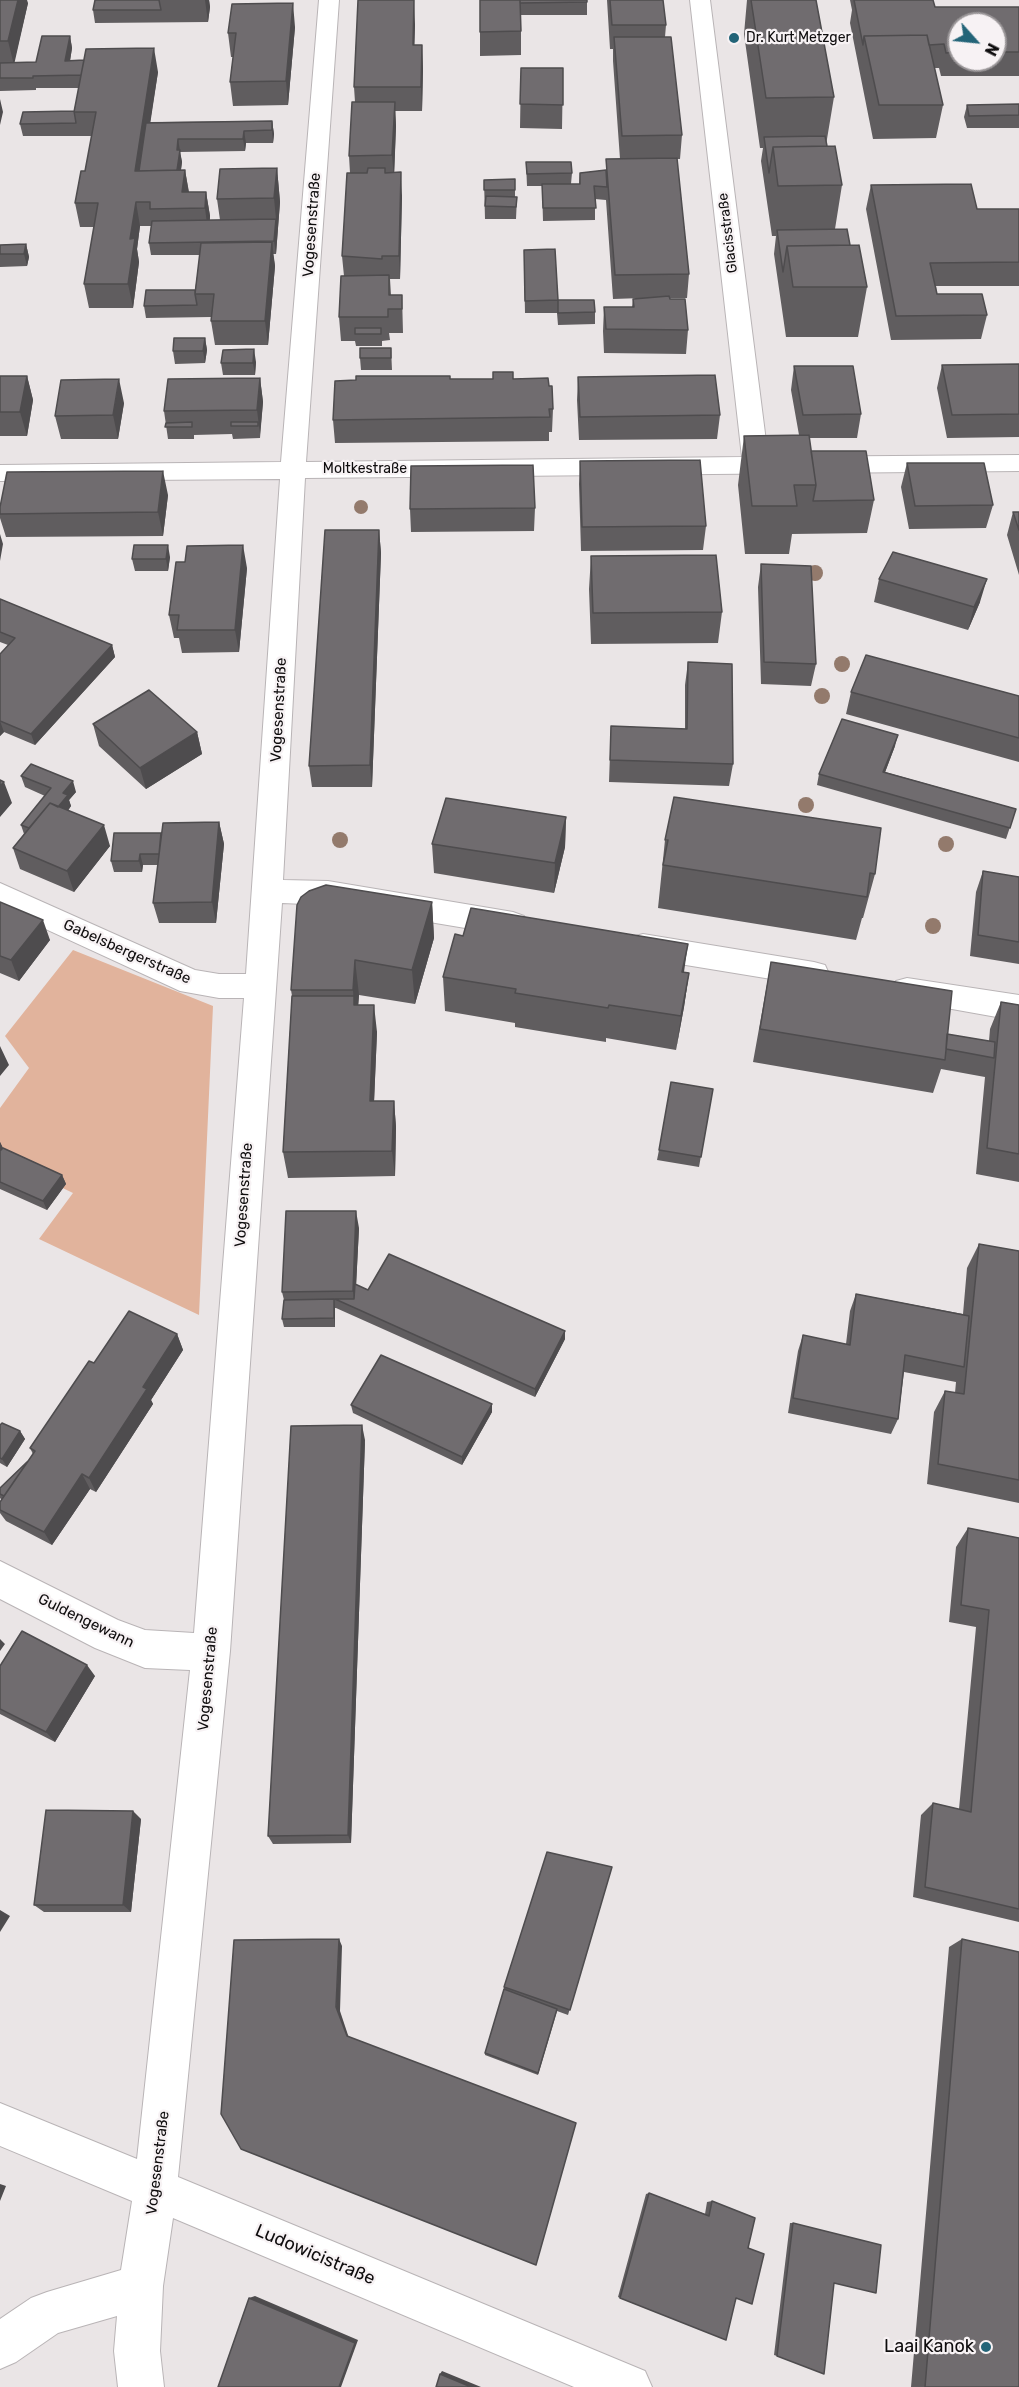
<!DOCTYPE html>
<html>
<head>
<meta charset="utf-8">
<style>
  body { margin:0 }
  #map { position:relative; width:1019px; height:2387px; overflow:hidden; background:#eae5e6; font-family:Rubik,sans-serif }
  canvas { display:block }
  .north { position:absolute; left:947px; top:12px; width:60px; height:60px; box-sizing:border-box; background:#f7f2f4; border:2px solid #9a9698; border-radius:50%; rotate:117deg; font-size:16px; font-weight:700; line-height:24px; text-align:center; color:#0e0c0d }
  .north::after { content:''; display:block; margin:auto; width:21px; height:27px; background:#236478; clip-path:polygon(50% 0,100% 100%,50% 72%,0 100%) }
</style>
</head>
<body>
<div id="map">
<canvas width="1019" height="2387"></canvas>
<div class="north">N</div>
</div>
<script>
const g = document.querySelector('canvas').getContext('2d');
g.lineJoin = 'round';
function fill(path, color) {
  g.fillStyle = color;
  g.fill(path, 'evenodd');
}
function shape(rows) {
  const path = new Path2D();
  for (const r of rows) {
    path.moveTo(r[0], r[1]);
    for (let i = 2; i < r.length; i += 2) path.lineTo(r[i], r[i + 1]);
  }
  return path;
}
function strokePath(path, color, width, dash) {
  g.strokeStyle = color;
  g.lineWidth = width;
  g.lineCap = dash ? 'butt' : 'round';
  g.setLineDash(dash || []);
  g.stroke(path);
}
function label(font, color, halo, rows, align = 'center') {
  g.font = font + ' Rubik,sans-serif';
  g.lineWidth = 4.5;
  g.setLineDash([]);
  g.textBaseline = 'middle';
  g.strokeStyle = halo;
  g.fillStyle = color;
  for (const [text, x, y, turn = 0] of rows) {
    g.save();
    g.translate(x, y);
    g.rotate((+turn || 0) * Math.PI / 180);
    g.textAlign = isNaN(turn) ? turn : align;
    if (halo) g.strokeText(text, 0, 0);
    g.fillText(text, 0, 0);
    g.restore();
  }
}
fill(shape([
  [73,950,213,1006,199,1315,39,1239,73,1193,0,1158,0,1108,29,1068,5,1036]
]), '#e1b39c');
const street = shape([
  [319,0,339,0,306,462,742,457,690,0,710,0,768,457,1019,455,1019,471,305,478,283,880,328,881,513,912,524,916,528,924,524,932,513,936,328,905,282,903,230,1651,178,2177,645,2371,652,2387,574,2387,173,2218,163,2286,160,2351,164,2387,118,2387,114,2351,117,2316,58,2333,16,2362,0,2369,0,2319,31,2298,47,2292,121,2270,132,2201,0,2146,0,2103,137,2159,190,1670,145,1668,95,1648,0,1599,0,1561,118,1620,145,1630,194,1633,244,998,219,998,180,991,0,908,0,883,195,970,219,974,246,974,280,479,0,481,0,465,281,462,319,0],
  [643,934,814,962,825,965,829,974,825,983,814,986,643,958,632,955,628,946,632,937,643,934],
  [907,978,1019,995,1019,1021,896,999,892,990,896,981,907,978]
]);
strokePath(street, '#b9b4b6', 2);
fill(street, '#fff');
g.fillStyle = '#937a6c';
for (const [x, y, r] of [
  [361,507,7],
  [815,573,8],
  [842,664,8],
  [822,696,8],
  [806,805,8],
  [340,840,8],
  [946,844,8],
  [933,926,8]
]) {
  g.beginPath();
  g.arc(x, y, r, 0, 2 * Math.PI);
  g.fill();
}
fill(shape([
  [0,0,28,3,14,62,36,62,70,36,72,48,70,61,158,72,150,122,272,121,274,134,273,143,246,143,245,151,180,152,180,153,182,162,181,170,185,170,189,192,206,192,210,216,210,220,220,220,217,199,277,168,280,202,276,254,273,254,275,266,268,345,215,345,211,321,211,317,146,318,144,306,195,290,200,255,151,255,149,243,151,226,140,226,137,249,139,262,133,308,89,308,84,284,94,227,80,227,75,203,85,171,92,136,23,136,20,124,74,111,79,88,36,88,36,90,0,91],
  [95,0,209,0,210,7,208,22,95,23,93,10],
  [480,0,587,0,587,15,521,15,521,55,480,56],
  [607,0,663,0,666,25,665,37,682,135,680,159,677,159,689,274,687,298,670,298,688,330,686,354,604,353,603,331,604,307,632,307,633,299,642,298,613,299,606,200,595,199,595,220,543,221,542,186,527,186,526,162,572,173,571,184,579,184,580,173,606,170,606,159,620,159,613,61,613,49,610,49],
  [747,0,816,0,834,97,826,145,842,185,835,229,850,245,867,287,858,337,786,337,774,254,776,236,772,236,761,161,763,148,760,148,744,34],
  [850,0,933,0,935,7,1019,7,1019,76,941,76,939,68,934,68,943,105,936,138,873,139,850,23,852,10],
  [959,24,995,24,995,60,959,60],
  [415,24,414,45,422,45,423,69,422,111,395,111,396,126,394,173,402,196,400,279,390,279,391,295,402,295,403,333,389,333,390,340,382,341,382,346,356,346,355,341,341,341,339,317,344,276,342,256,350,173,349,156,355,102,354,87],
  [295,27,288,105,233,106,230,82,233,57,231,57,228,33],
  [521,68,563,68,562,129,520,128],
  [1019,104,1019,128,967,128,964,117,967,105],
  [515,179,515,197,517,197,516,219,485,219,484,180],
  [871,185,977,209,1019,209,1019,286,936,286,937,294,987,315,981,339,891,340,866,209],
  [26,244,29,257,27,266,0,267,0,245],
  [524,262,558,300,595,312,595,324,558,325,557,313,525,313],
  [205,338,207,350,205,363,175,364,173,351],
  [391,348,392,370,361,370,360,358],
  [256,362,255,375,223,375,221,363],
  [1019,364,1019,437,947,438,937,388,942,365],
  [794,366,861,414,857,438,809,438,811,451,874,500,867,533,792,534,789,554,745,554,738,485,744,436,799,435,791,390],
  [0,376,27,376,33,400,27,436,0,436],
  [578,377,720,415,717,439,579,440,577,400],
  [260,378,263,402,260,438,233,439,232,434,194,435,194,439,168,439,164,411],
  [450,379,513,379,549,386,553,409,552,432,549,432,549,441,335,443,333,420],
  [124,403,118,439,61,439,55,416],
  [580,461,706,526,703,550,581,551,579,484],
  [907,463,993,505,986,528,909,529,901,487],
  [168,495,163,536,6,537,0,518,0,507],
  [535,508,534,531,411,532,410,509],
  [1013,512,1019,512,1019,575,1007,535],
  [379,530,381,553,372,787,312,787,309,766],
  [591,556,722,612,718,643,591,644,589,589],
  [170,557,168,571,135,571,132,559],
  [761,564,816,664,811,686,761,684,758,587],
  [247,568,239,652,182,653,179,638,174,638,169,615],
  [879,579,980,602,968,630,874,602],
  [0,599,112,645,115,657,35,745,4,732,0,736,0,654,8,645,0,642],
  [688,662,733,764,729,786,609,782,611,726,685,729,685,685],
  [851,692,1019,696,1019,762,846,714],
  [93,724,197,732,202,754,146,789,99,746],
  [895,746,885,772,1016,809,1006,839,817,785,819,774],
  [21,776,76,792,69,800,71,806,68,811,110,846,74,892,20,869,13,848,24,834,21,825,45,796,25,787],
  [566,817,565,847,554,893,434,873,432,844],
  [219,822,224,844,216,923,159,923,153,903,158,865,143,865,142,872,114,872,111,861,161,833],
  [665,840,875,874,863,918,862,918,856,940,658,908],
  [983,871,1019,877,1019,964,970,956,976,892],
  [0,902,50,940,19,981,0,973],
  [432,902,434,938,415,1004,359,995,358,1005,377,1032,374,1101,394,1101,396,1127,395,1176,288,1178,283,1152,292,996,291,990],
  [771,962,947,1034,989,1041,990,1029,1001,1002,1019,1005,1019,1182,976,1174,985,1077,941,1069,933,1093,753,1062],
  [684,972,689,973,684,1007,676,1050,606,1038,606,1042,515,1027,515,1023,445,1011,443,977],
  [713,1089,699,1167,657,1160,659,1150],
  [0,1142,3,1148,62,1175,66,1184,47,1210,0,1189],
  [359,1228,356,1285,368,1290,565,1331,565,1339,535,1397,336,1308,335,1308,335,1327,284,1327,282,1319,284,1300,282,1292],
  [979,1244,1019,1251,1019,1503,927,1484,934,1412,945,1391,955,1393,956,1382,904,1372,898,1419,891,1434,788,1413,798,1351,803,1335,846,1344,850,1311,856,1294,963,1314,967,1268],
  [177,1334,183,1350,151,1400,153,1404,96,1492,90,1489,52,1545,6,1521,0,1513,0,1502,2,1500,0,1498,0,1488,28,1461,33,1454,30,1448,94,1363],
  [351,1405,492,1412,462,1465,353,1413],
  [0,1425,20,1431,25,1439,7,1467,0,1463],
  [365,1440,351,1843,273,1844,268,1836],
  [968,1528,1019,1538,1019,1922,913,1897,921,1815,933,1803,959,1809,976,1627,949,1622,956,1547],
  [0,1666,95,1676,55,1742,0,1714],
  [141,1819,131,1912,44,1912,34,1905],
  [612,1867,568,2015,557,2011,538,2075,485,2055,485,2053,504,1989,504,1987],
  [962,1939,1019,2387,911,2387,949,1947],
  [649,2193,705,2214,707,2202,712,2201,736,2299,620,2298,618,2297,646,2194],
  [790,2223,793,2223,834,2283,777,2356,774,2355]
]), '#605d5f');
fill(shape([
  [18,0,27,0,28,3,14,65,8,41],
  [205,0,209,0,210,7,208,22],
  [414,0,415,24,414,69,413,45],
  [293,3,295,27,288,105,286,81],
  [70,36,72,48,68,73,65,61],
  [422,45,423,69,422,111,421,87],
  [154,48,158,72,142,178,135,171],
  [0,99,3,112,0,125],
  [395,102,396,126,394,179,392,155],
  [272,121,274,134,273,143,272,130],
  [244,131,246,143,245,151,243,139],
  [178,139,182,162,178,190,176,177],
  [277,168,280,202,276,254,274,241,276,219,274,198],
  [185,170,189,194,182,192],
  [401,172,402,196,400,279,399,256],
  [206,192,210,216,208,232,205,208],
  [136,202,140,226,137,249,139,262,133,308,128,284,130,239],
  [272,242,275,266,268,345,265,321],
  [26,244,29,257,27,266,24,254],
  [205,338,207,350,205,363,203,351],
  [254,349,256,362,255,375,253,363],
  [27,376,33,400,27,436,20,412],
  [260,378,263,402,260,434,257,410],
  [119,379,124,403,118,439,113,415],
  [163,471,168,495,163,536,158,512],
  [379,530,381,553,372,787,370,765],
  [0,534,3,544,0,561],
  [168,545,170,557,168,571,166,559],
  [243,545,247,568,239,652,235,630],
  [987,579,980,602,968,630,974,607],
  [112,645,115,657,35,745,31,734],
  [0,721,4,732,0,736],
  [197,732,202,754,146,789,140,768],
  [898,735,895,746,881,783,883,772],
  [73,781,76,792,69,800,71,806,41,843,63,793],
  [4,782,12,803,0,817,0,786],
  [566,817,565,847,554,893,555,863],
  [219,822,224,844,216,923,212,902],
  [104,825,110,846,74,892,67,871],
  [140,854,143,865,142,872,139,861],
  [432,902,434,938,415,1004,412,970],
  [43,920,50,940,19,981,11,960],
  [688,944,683,979,682,972],
  [355,960,359,995,357,1024,354,1005,353,990],
  [689,973,684,1007,676,1050,681,1016],
  [374,1005,377,1032,373,1127,370,1101],
  [0,1046,9,1065,0,1076],
  [394,1101,396,1127,395,1176,392,1151],
  [0,1142,7,1157,0,1167],
  [62,1175,66,1184,47,1210,43,1201],
  [356,1211,359,1228,355,1307,353,1291],
  [334,1299,335,1308,335,1327,334,1318],
  [565,1331,565,1339,535,1397,535,1389],
  [177,1334,183,1350,151,1400,153,1404,96,1492,89,1478,143,1387],
  [492,1404,492,1412,462,1465,462,1457],
  [362,1425,365,1440,351,1843,348,1835],
  [20,1431,25,1439,7,1467,2,1459],
  [82,1474,90,1489,52,1545,44,1532],
  [0,1639,5,1644,0,1651],
  [87,1665,95,1676,55,1742,46,1732],
  [133,1811,141,1819,131,1912,123,1905],
  [0,1910,10,1916,0,1932],
  [339,1939,342,1946,340,2011,350,2041,347,2036,336,2007],
  [0,2184,6,2186,0,2201],
  [255,2296,358,2340,341,2387,339,2387,249,2298],
  [442,2371,481,2387,471,2387,440,2374]
]), '#4e4c4e');
const building = shape([
  [0,0,18,0,8,41,0,41,0,0],
  [95,0,159,0,161,10,93,10,95,0],
  [358,0,414,0,413,45,422,45,421,87,354,87,358,0],
  [480,0,520,0,521,31,480,32,480,0],
  [520,0,587,0,587,2,520,3,520,0],
  [610,0,663,0,666,25,612,25,610,0],
  [751,0,816,0,834,97,766,98,751,0],
  [854,0,933,0,935,7,1019,7,1019,52,995,52,995,24,959,24,959,52,946,53,944,44,929,45,927,35,864,36,863,45,854,0],
  [293,3,286,81,230,82,236,33,228,33,232,4,293,3],
  [927,35,943,105,879,105,864,36,927,35],
  [42,36,70,36,65,61,84,60,81,75,33,76,33,78,0,78,0,63,36,62,42,36],
  [614,37,671,37,682,135,622,136,614,37],
  [154,48,135,171,185,170,182,192,206,192,205,208,150,209,150,202,136,202,130,239,135,238,128,284,84,284,98,203,75,203,81,171,85,171,96,112,74,112,86,49,154,48],
  [521,68,563,68,563,105,520,104,521,68],
  [352,102,395,102,392,155,349,156,352,102],
  [1019,104,1019,115,969,116,967,105,1019,104],
  [74,111,76,123,20,124,23,112,74,111],
  [272,121,272,130,244,131,243,139,178,139,177,150,180,150,177,170,139,171,146,123,272,121],
  [825,136,827,146,773,147,769,173,764,137,825,136],
  [835,146,842,185,778,186,773,147,835,146],
  [677,158,689,274,615,275,606,159,677,158],
  [526,162,571,162,572,173,527,174,526,162],
  [277,168,274,198,217,199,220,169,277,168],
  [368,168,385,168,385,173,401,172,399,256,382,256,382,259,342,256,347,173,367,173,368,168],
  [606,170,607,187,594,186,596,208,543,208,542,184,580,184,580,173,606,170],
  [515,179,515,190,484,190,484,180,515,179],
  [971,184,977,209,1019,209,1019,262,930,263,937,294,982,294,987,315,896,316,871,185,971,184],
  [486,196,517,197,516,207,485,206,486,196],
  [276,219,274,241,149,243,152,221,276,219],
  [847,229,850,245,787,246,783,272,777,230,847,229],
  [272,242,265,321,211,321,214,294,195,294,201,243,272,242],
  [26,244,24,254,0,254,0,245,26,244],
  [859,245,867,287,793,287,787,246,859,245],
  [555,249,558,300,525,301,524,250,555,249],
  [389,275,389,295,402,295,402,309,388,309,388,317,339,317,341,276,389,275],
  [146,290,195,290,195,294,197,305,144,306,146,290],
  [669,296,670,299,685,299,688,330,606,329,604,307,634,307,633,299,669,296],
  [558,300,594,300,595,312,558,313,558,300],
  [355,328,381,328,381,334,355,334,355,328],
  [174,338,205,338,203,351,173,351,174,338],
  [360,348,391,348,391,358,360,358,360,348],
  [254,349,253,363,221,363,223,350,254,349],
  [1019,364,1019,414,952,415,942,365,1019,364],
  [794,366,853,366,861,414,803,415,794,366],
  [493,372,513,372,513,379,548,378,549,386,552,386,553,409,549,409,550,417,333,420,335,381,356,380,356,376,450,376,450,379,493,379,493,372],
  [715,375,720,415,580,417,578,377,715,375],
  [0,376,27,376,20,412,0,412,0,376],
  [260,378,257,410,164,411,168,379,260,378],
  [119,379,113,415,55,416,61,380,119,379],
  [192,422,192,427,165,427,166,423,192,422],
  [231,422,258,422,258,426,231,426,231,422],
  [809,435,816,485,794,485,797,506,752,506,744,436,809,435],
  [811,451,866,451,874,500,813,501,816,485,811,451],
  [700,460,706,526,582,527,580,461,700,460],
  [907,463,984,463,993,505,915,506,907,463],
  [533,465,535,508,410,509,411,466,533,465],
  [163,471,158,512,0,514,0,507,7,472,163,471],
  [1013,512,1019,512,1019,530,1013,512],
  [325,530,379,530,370,765,309,766,325,530],
  [134,545,168,545,166,559,132,559,134,545],
  [243,545,235,630,177,630,179,615,169,615,176,562,185,562,187,546,243,545],
  [893,552,987,579,974,607,879,579,893,552],
  [716,555,722,612,593,613,591,556,716,555],
  [761,564,811,566,816,664,764,662,761,564],
  [0,599,112,645,31,734,0,721,0,654,15,638,0,632,0,599],
  [866,655,1019,696,1019,738,851,692,866,655],
  [688,662,732,664,733,764,610,760,611,726,687,729,688,662],
  [149,690,197,732,140,768,93,724,149,690],
  [842,719,898,735,883,772,1016,809,1010,828,819,774,842,719],
  [31,764,73,781,63,793,68,795,58,807,50,803,29,828,21,825,51,788,21,776,31,764],
  [0,780,4,782,0,786,0,780],
  [674,797,881,828,875,874,870,873,867,897,663,865,668,840,665,840,674,797],
  [446,798,566,817,555,863,432,844,446,798],
  [50,803,104,825,67,871,13,848,50,803],
  [219,822,212,902,153,903,163,823,219,822],
  [114,833,161,833,159,854,140,854,139,861,111,861,114,833],
  [983,871,1019,877,1019,942,978,935,983,871],
  [326,885,432,902,412,970,355,960,353,990,291,990,297,905,301,897,309,891,326,885],
  [0,902,43,920,11,960,0,956,0,902],
  [471,908,688,944,682,972,689,973,681,1016,609,1005,608,1008,515,993,516,989,443,977,455,934,463,936,471,908],
  [771,962,952,991,945,1060,760,1029,771,962],
  [292,996,354,996,354,1005,374,1005,370,1101,394,1101,392,1151,283,1152,292,996],
  [1001,1002,1019,1005,1019,1154,987,1148,1001,1002],
  [947,1034,995,1042,994,1058,946,1049,947,1034],
  [671,1082,713,1089,701,1157,659,1150,671,1082],
  [3,1148,62,1175,43,1201,0,1182,0,1151,3,1148],
  [286,1211,356,1211,353,1291,282,1292,286,1211],
  [979,1244,1019,1251,1019,1480,938,1464,945,1391,964,1394,979,1244],
  [389,1254,565,1331,535,1389,335,1299,354,1299,355,1284,368,1290,389,1254],
  [856,1294,969,1316,964,1367,905,1355,898,1419,793,1398,803,1335,850,1345,856,1294],
  [334,1299,334,1318,282,1319,284,1300,334,1299],
  [129,1311,177,1334,143,1387,147,1389,89,1478,82,1474,44,1532,0,1510,0,1502,35,1451,30,1448,89,1361,94,1363,129,1311],
  [381,1355,492,1404,462,1457,351,1405,381,1355],
  [2,1423,20,1431,2,1459,0,1458,0,1425,2,1423],
  [362,1425,348,1835,268,1836,291,1426,362,1425],
  [28,1461,4,1496,0,1494,0,1488,28,1461],
  [968,1528,1019,1538,1019,1909,925,1887,933,1803,971,1812,989,1610,961,1605,968,1528],
  [22,1631,87,1665,46,1732,0,1709,0,1666,22,1631],
  [46,1810,133,1811,123,1905,34,1905,46,1810],
  [547,1852,612,1867,570,2010,504,1987,547,1852],
  [339,1939,336,2007,347,2036,576,2123,536,2265,241,2149,221,2114,234,1940,339,1939],
  [962,1939,1019,1952,1019,2387,925,2387,962,1939],
  [504,1989,557,2009,538,2073,485,2053,504,1989],
  [649,2193,709,2216,712,2201,755,2218,748,2248,764,2254,752,2304,736,2298,726,2340,620,2298,649,2193],
  [793,2223,881,2245,876,2293,834,2283,824,2374,777,2356,793,2223],
  [249,2298,355,2343,339,2387,218,2387,249,2298],
  [440,2374,471,2387,436,2387,440,2374]
]);
fill(building, '#706c6f');
strokePath(building, '#4e4c4e', 1.5);
for (const [x, y, r, color] of [
  [734,38,6,"#236478"],
  [986,2347,6,"#236478"]
]) {
  const dot = new Path2D();
  dot.arc(x, y, r, 0, 2 * Math.PI);
  g.fillStyle = color;
  g.fill(dot);
  strokePath(dot, '#f7f2f4', 2);
}
label('14px', '#0e0c0d', '#f7f2f4', [
  ["Dr. Kurt Metzger",746,38]
], 'left');
label('14px', '#0e0c0d', '#f7f2f4', [
  ["Glacisstraße",728,233,-97],
  ["Moltkestraße",365,469]
]);
label('15px', '#0e0c0d', '#f7f2f4', [
  ["Vogesenstraße",312,225,-86],
  ["Vogesenstraße",279,710,-87],
  ["Gabelsbergerstraße",127,952,24],
  ["Vogesenstraße",244,1195,-86],
  ["Guldengewann",86,1621,26],
  ["Vogesenstraße",208,1679,-85],
  ["Vogesenstraße",158,2163,-83]
]);
label('18px', '#0e0c0d', '#f7f2f4', [
  ["Ludowicistraße",315,2255,23]
]);
label('18px', '#0e0c0d', '#f7f2f4', [
  ["Laai Kanok",974,2347]
], 'right');
</script>
</body>
</html>
